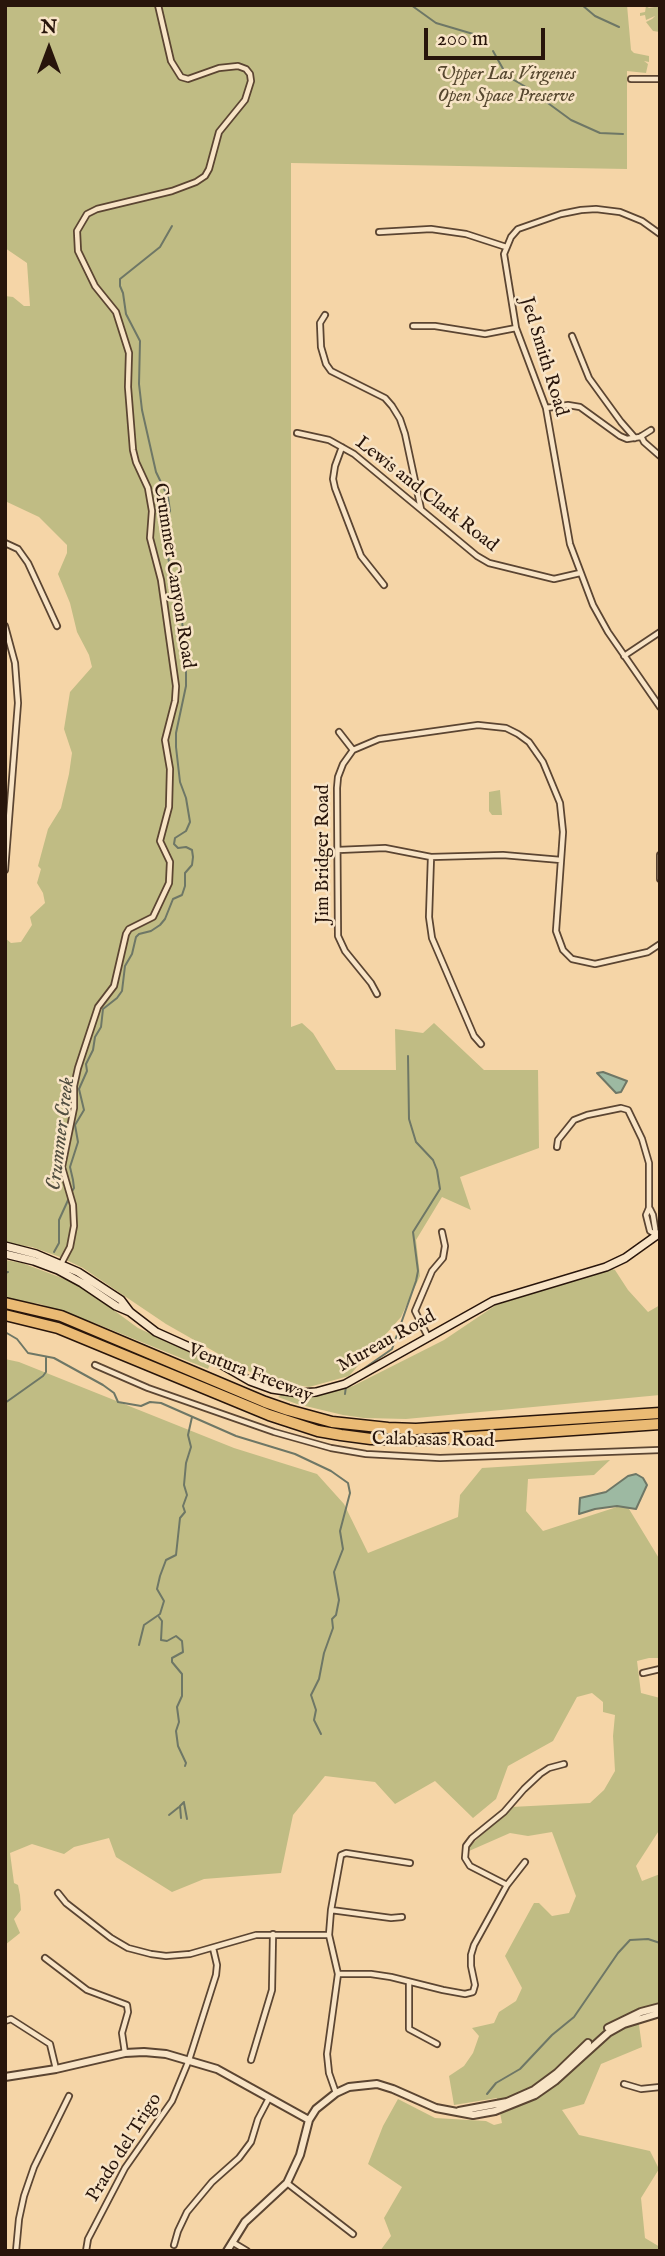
<!DOCTYPE html>
<html>
<head>
<meta charset="utf-8">
<style>
  body { margin:0 }
  #map { position:relative; width:665px; height:2256px; overflow:hidden; background:#f5d5a7; font-family:"IM FELL English",serif }
  canvas { display:block }
  .frame { position:absolute; inset:0; border:7px solid #28150b; pointer-events:none }
  .north { position:absolute; left:14px; top:14px; width:70px; height:70px; -webkit-text-stroke:5px #f8e4c6; paint-order:stroke; rotate:0deg; font-size:19px; font-weight:700; line-height:28px; text-align:center; color:#28150b }
  .north::after { content:''; display:block; margin:auto; width:24px; height:32px; background:#28150b; clip-path:polygon(50% 0,100% 100%,50% 72%,0 100%) }
  .scale { position:absolute; left:424px; top:28px; width:121px; height:32px; box-sizing:border-box; border:4px solid #28150b; border-top:0; padding-left:9px; font-size:21px; line-height:24px; white-space:nowrap; color:#28150b; -webkit-text-stroke:5px #f8e4c6; paint-order:stroke }
</style>
</head>
<body>
<div id="map">
<canvas width="665" height="2256"></canvas>
<div class="frame"></div>
<div class="north">N</div>
<div class="scale">200 m</div>
</div>
<script>
const g = document.querySelector('canvas').getContext('2d');
g.lineJoin = 'round';
function fill(path, color) {
  g.fillStyle = color;
  g.fill(path, 'evenodd');
}
function shape(rows) {
  const path = new Path2D();
  for (const r of rows) {
    path.moveTo(r[0], r[1]);
    for (let i = 2; i < r.length; i += 2) path.lineTo(r[i], r[i + 1]);
  }
  return path;
}
function strokePath(path, color, width, dash) {
  g.strokeStyle = color;
  g.lineWidth = width;
  g.lineCap = dash ? 'butt' : 'round';
  g.setLineDash(dash || []);
  g.stroke(path);
}
function label(font, color, halo, rows, align = 'center') {
  g.font = font + ' "IM FELL English",serif';
  g.lineWidth = 5;
  g.setLineDash([]);
  g.textBaseline = 'middle';
  g.strokeStyle = halo;
  g.fillStyle = color;
  for (const [text, x, y, turn = 0] of rows) {
    g.save();
    g.translate(x, y);
    g.rotate((+turn || 0) * Math.PI / 180);
    g.textAlign = isNaN(turn) ? turn : align;
    if (halo) g.strokeText(text, 0, 0);
    g.fillText(text, 0, 0);
    g.restore();
  }
}
fill(shape([
  [5,5,627,5,631,50,634,53,649,56,649,62,644,61,648,64,646,73,627,71,627,169,291,163,291,1027,302,1023,313,1033,336,1070,396,1070,395,1029,423,1033,434,1023,484,1070,538,1070,539,1148,460,1177,471,1210,442,1197,416,1240,420,1276,401,1317,349,1376,309,1387,266,1381,166,1324,83,1268,60,1257,32,1247,5,1243,5,938,11,943,21,942,32,925,30,917,45,903,43,893,37,883,41,869,38,866,48,829,61,808,69,774,72,753,64,729,70,692,92,667,89,655,77,632,70,603,58,574,67,553,67,545,39,517,5,501,5,296,13,297,24,306,30,306,27,263,5,248],
  [646,6,649,8,660,6,660,32,653,31,646,22,652,19,655,16,646,20,645,15,640,16,640,13,645,12],
  [500,790,502,815,492,815,489,811,489,792],
  [5,1260,22,1263,70,1281,89,1292,138,1328,211,1362,208,1369,97,1324,40,1304,5,1299],
  [612,1269,615,1270,628,1290,648,1312,660,1305,660,1395,406,1419,364,1418,343,1415,297,1404,278,1397,281,1395,313,1396,353,1386,444,1340,496,1305],
  [5,1359,19,1362,234,1448,317,1474,344,1504,368,1553,458,1517,460,1495,482,1468,610,1460,594,1475,528,1479,526,1511,543,1531,626,1504,660,1560,660,1658,649,1658,637,1661,641,1693,660,1698,660,1829,636,1866,642,1881,660,1874,660,2002,637,2010,642,2047,601,2064,584,2104,562,2110,579,2135,650,2151,659,2169,641,2198,645,2238,660,2247,660,2251,380,2251,391,2236,384,2218,402,2187,368,2164,383,2126,398,2099,435,2118,486,2121,494,2125,502,2123,497,2098,454,2105,449,2076,464,2066,473,2053,479,2036,472,2028,494,2023,499,2012,516,2001,522,1988,505,1956,534,1903,539,1903,552,1916,569,1913,576,1896,552,1832,528,1836,510,1833,469,1851,470,1846,511,1807,590,1803,604,1790,615,1771,613,1736,615,1715,603,1712,603,1702,592,1693,577,1697,553,1741,508,1766,496,1799,473,1818,435,1781,395,1804,375,1782,325,1776,293,1815,281,1873,204,1879,172,1892,116,1857,109,1838,74,1847,64,1854,32,1844,10,1853,14,1883,18,1885,20,1895,21,1910,14,1919,20,1933,5,1945]
]), '#c0bc84');
const water = shape([
  [603,1072,627,1081,621,1092,616,1093,597,1073,603,1072],
  [636,1474,643,1478,647,1485,636,1509,617,1506,595,1509,579,1514,580,1498,606,1492,628,1476,636,1474]
]);
fill(water, '#9db9a2');
strokePath(water, '#6e7766', 2);
strokePath(shape([
  [411,5,436,23,480,36,489,44],
  [582,5,595,16,619,27],
  [493,51,507,76,526,87,571,120,600,133,623,134],
  [71,1193,74,1188,73,1180,70,1167,78,1142,75,1125,84,1110,79,1089,87,1071,86,1064,93,1050,95,1037,101,1027,103,1009,117,998,122,991,125,966,132,954,136,937,139,934,151,931,160,925,165,919,173,899,182,895,185,886,185,873,192,865,193,857,192,850,186,847,178,848,174,844,175,838,186,831,190,822,186,798,180,782,176,747,176,733,186,686,186,655,181,613,163,536,164,521,170,511,168,497,156,472,142,410,139,384,140,341,126,314,123,293,120,286,120,279,160,247,172,226],
  [54,1252,59,1243,59,1220,69,1198],
  [5,1273,8,1272],
  [5,1332,17,1339,28,1353,54,1358,103,1385,114,1393,118,1402,141,1406,150,1402,161,1403,236,1436,295,1454,331,1471,348,1483,350,1493,340,1531,343,1549,334,1572,339,1600,336,1615,332,1619,333,1628,324,1653,319,1679,311,1695,316,1710,314,1720,321,1734],
  [346,1381,392,1349,416,1281,418,1271,413,1232,440,1189,437,1170,433,1160,416,1142,409,1119,408,1056],
  [345,1394,346,1386],
  [5,1403,43,1376,46,1372,46,1358],
  [159,1617,162,1621,161,1640,167,1641,176,1636,182,1641,183,1652,172,1658,172,1662,182,1674,182,1696,177,1707,179,1722,176,1731,178,1746,186,1763,185,1766],
  [139,1645,144,1625,160,1614,164,1601,157,1589,160,1576,166,1560,176,1555,180,1518,185,1512,183,1506,187,1495,184,1485,186,1463,191,1447,188,1435,192,1417],
  [184,1803,187,1819],
  [169,1815,179,1807],
  [181,1818,180,1806,184,1802],
  [487,2094,496,2083,520,2069,552,2035,574,2017,618,1953,630,1940,648,1939,660,1943]
]), '#6e7766', 2);
const minor = shape([
  [631,79,660,79],
  [379,232,431,229,466,234,506,247],
  [660,234,642,221,620,212,596,209,581,210,561,214,518,229,511,237,504,254,516,328,546,408,570,544,593,605,608,632,660,707],
  [325,315,320,323,321,347,326,364,331,371,385,398,392,406,400,419,405,434,421,509],
  [413,326,435,326,485,334,516,328],
  [572,336,589,378,621,422,635,438],
  [546,408,568,405,580,407,620,436,627,439,640,437,651,430],
  [297,433,329,440,354,454,477,556,489,563,554,579,580,573],
  [641,436,644,442,660,456],
  [342,447,335,466,333,479,335,488,361,556,384,585],
  [5,543,18,549,28,563,57,626],
  [5,626,15,663,18,703,5,870],
  [624,656,660,632],
  [339,732,353,750],
  [338,850,385,848,431,857,503,855,561,860],
  [660,855,660,879],
  [431,857,429,917,432,938,474,1036,481,1044],
  [377,994,371,983,345,951,338,936,337,788,338,777,343,764,353,750,379,739,478,725,506,728,518,734,529,742,543,762,560,803,563,832,556,931,563,950,572,959,595,964,648,952,660,944],
  [557,1147,558,1140,574,1120,587,1115,621,1108,628,1110,642,1139,649,1163,649,1208,646,1215,650,1231,656,1235],
  [650,1209,653,1215,656,1234],
  [60,1266,70,1247,74,1226,73,1205,62,1167,74,1108,74,1086,78,1068,98,1007,114,986,126,934,129,929,153,917,169,883,170,862,160,841,169,807,170,769,165,740,175,701,176,686,161,580,150,538,152,511,148,488,136,462,133,450,128,387,129,353,116,312,95,286,78,251,77,231,87,214,97,209,172,191,196,182,205,176,209,169,219,132,245,100,251,81,250,74,246,69,238,66,219,68,188,79,181,77,171,61,158,5],
  [428,1337,415,1311,432,1271,443,1258,445,1246,442,1232],
  [95,1365,148,1388,274,1432,331,1448,366,1454,440,1458,660,1450],
  [643,1673,660,1669],
  [507,1885,470,1866,465,1858,466,1846,472,1838,504,1812,524,1789,540,1774,549,1768,564,1764],
  [58,1893,66,1903,111,1938,128,1948,151,1954,166,1956,190,1954,256,1935,329,1935],
  [331,1910,391,1918,402,1917],
  [45,1958,87,1990,127,2005,128,2012,122,2033,125,2053],
  [338,1974,371,1974,391,1977,443,1990,465,1994,473,1992,475,1985,471,1966,471,1955,474,1945,507,1885,525,1862],
  [409,1982,409,2029,437,2044],
  [5,2021,11,2019,50,2044,56,2069],
  [251,2060,272,1990,273,1934],
  [624,2084,641,2089,660,2087],
  [336,2093,329,2073,327,2054,338,1974,329,1935,331,1910,341,1855,346,1853,410,1863],
  [287,2183,353,2234],
  [232,2242,247,2251],
  [174,2245,178,2231,187,2212,212,2182,239,2158,251,2142,258,2119,269,2098],
  [16,2251,19,2219,24,2196,34,2167,69,2096],
  [86,2251,88,2239,125,2168,172,2101,189,2060,216,1975,217,1965,213,1948]
]);
const tertiary = shape([
  [608,2028,641,2012,660,2007],
  [5,2077,56,2069,125,2053,144,2052,166,2054,217,2069,309,2120],
  [459,2111,507,2102,534,2090,557,2073,588,2043],
  [227,2251,245,2222,287,2183,300,2155,309,2120,316,2109,336,2093,349,2087,377,2084,393,2089,436,2108,473,2115,495,2111,535,2095,555,2081,608,2033,624,2024,660,2013]
]);
const secondary = shape([
  [5,1246,36,1254,78,1272,121,1300,130,1312,156,1332,196,1350,250,1381,272,1389,299,1393,316,1392,345,1384,493,1301,606,1267,625,1258,660,1233],
  [5,1254,34,1261,58,1270,82,1283,116,1306,130,1312]
]);
const motorway = shape([
  [5,1303,61,1316,265,1402,288,1410,332,1422,388,1428,416,1429,660,1413],
  [5,1315,58,1328,269,1415,318,1431,341,1435,371,1439,428,1440,660,1424]
]);
strokePath(minor, '#5b4532', 8);
strokePath(tertiary, '#5b4532', 10);
strokePath(secondary, '#28150b', 10);
strokePath(motorway, '#28150b', 13);
strokePath(minor, '#f8e4c6', 4.5);
strokePath(tertiary, '#f8e4c6', 6);
strokePath(secondary, '#f8e4c6', 7);
strokePath(motorway, '#eaba74', 10);
label('italic 19px', '#56472f', '#f8e4c6', [
  ["Upper Las Virgenes",506,75],
  ["Open Space Preserve",506,97]
]);
label('19px', '#28150b', '#f8e4c6', [
  ["Jed Smith Road",543,357,73],
  ["Lewis and Clark Road",426,495,38],
  ["Crummer Canyon Road",173,576,81],
  ["Jim Bridger Road",324,854,-90],
  ["Mureau Road",387,1342,-29],
  ["Ventura Freeway",250,1374,21],
  ["Calabasas Road",433,1441,1],
  ["Prado del Trigo",125,2148,-58]
]);
label('italic 21px', '#514e40', '#f8e4c6', [
  ["Crummer Creek",62,1134,-83]
]);
</script>
</body>
</html>
